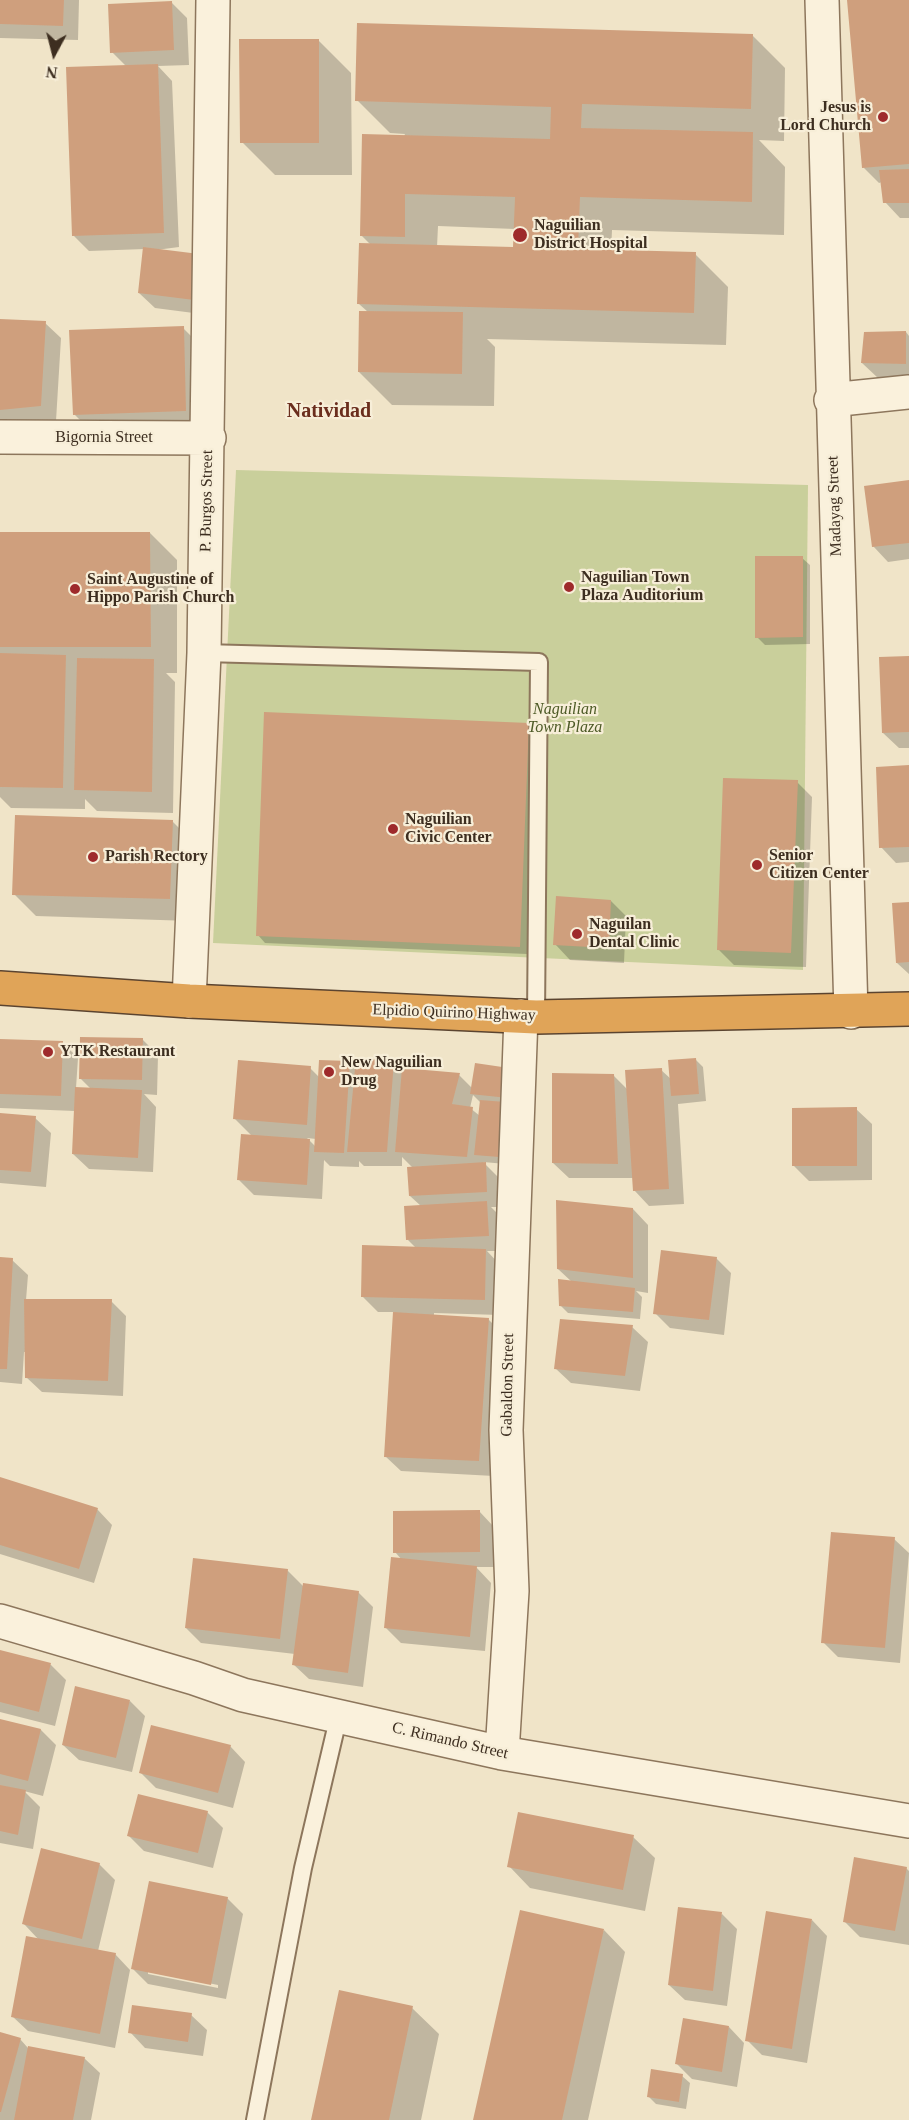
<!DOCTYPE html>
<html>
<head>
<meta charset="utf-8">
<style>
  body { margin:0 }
  #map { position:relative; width:909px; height:2120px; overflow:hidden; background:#f0e4c8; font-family:Georgia,serif }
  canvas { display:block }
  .north { position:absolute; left:24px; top:24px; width:60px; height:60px; -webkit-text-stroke:4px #f7eed8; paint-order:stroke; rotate:187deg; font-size:16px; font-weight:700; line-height:24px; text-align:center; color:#3d2e20 }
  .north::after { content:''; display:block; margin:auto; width:21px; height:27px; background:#3d2e20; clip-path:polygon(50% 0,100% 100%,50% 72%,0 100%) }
</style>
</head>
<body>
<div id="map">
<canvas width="909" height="2120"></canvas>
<div class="north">N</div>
</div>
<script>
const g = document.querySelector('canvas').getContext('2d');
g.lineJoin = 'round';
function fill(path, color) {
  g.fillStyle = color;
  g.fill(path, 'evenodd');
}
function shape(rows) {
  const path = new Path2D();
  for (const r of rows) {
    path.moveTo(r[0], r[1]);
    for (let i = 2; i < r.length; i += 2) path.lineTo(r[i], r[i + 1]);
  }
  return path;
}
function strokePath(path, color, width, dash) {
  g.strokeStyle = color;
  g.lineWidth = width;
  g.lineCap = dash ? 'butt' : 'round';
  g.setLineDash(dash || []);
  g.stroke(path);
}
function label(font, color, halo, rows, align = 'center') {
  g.font = font + ' Georgia,serif';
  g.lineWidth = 4.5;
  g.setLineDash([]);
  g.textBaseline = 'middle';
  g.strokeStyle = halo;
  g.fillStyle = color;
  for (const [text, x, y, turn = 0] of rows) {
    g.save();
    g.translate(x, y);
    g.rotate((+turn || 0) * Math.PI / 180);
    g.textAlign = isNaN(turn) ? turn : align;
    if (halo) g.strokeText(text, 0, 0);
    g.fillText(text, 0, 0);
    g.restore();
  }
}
fill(shape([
  [236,470,808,485,803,970,213,943]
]), '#c9cf9b');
fill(shape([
  [0,0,79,0,78,40,0,38],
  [849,0,909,0,909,218,900,218,885,202,882,182,879,183,863,167],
  [172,3,187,18,189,65,158,66,172,81,179,247,156,250,209,315,155,308,139,293,145,249,89,251,74,236,127,67,112,52],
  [752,35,785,68,784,141,759,140,785,167,784,235,612,230,611,252,695,254,728,287,726,345,487,339,495,347,494,406,392,405,359,372,368,312,359,304,371,245,361,235,405,134,390,133,357,100],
  [438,226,515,229,515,249,437,247],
  [318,40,351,73,352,175,275,175,242,142],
  [0,321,45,323,61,338,56,421,0,427],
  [183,328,205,350,207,432,96,436,74,414],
  [906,332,909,336,909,378,878,378,862,363],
  [909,482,909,559,888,562,873,546],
  [0,533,150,533,177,560,177,673,166,673,175,682,173,813,97,811,85,799,85,809,11,808,0,797],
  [802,558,810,565,810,644,765,645,757,637],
  [909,658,909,748,899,748,883,733],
  [529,724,536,732,527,954,265,943,258,935],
  [909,767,909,862,896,863,881,847],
  [797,782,812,797,806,967,734,965,719,950],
  [172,821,194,843,191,921,36,916,14,894],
  [611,901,626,916,624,963,570,960,555,944],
  [909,903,909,974,897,963],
  [0,1040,62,1042,78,1058,76,1088,91,1089,80,1078,143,1040,158,1055,157,1095,144,1094,156,1107,153,1172,89,1169,73,1154,75,1111,0,1108],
  [696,1060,703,1067,706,1101,678,1104,684,1204,649,1206,634,1190,633,1178,569,1178,553,1163,614,1076,628,1090,661,1070,671,1079],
  [349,1063,356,1070,394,1063,403,1072,459,1075,472,1088,509,1070,506,1164,483,1162,500,1179,502,1207,491,1207,502,1218,503,1251,487,1251,501,1266,500,1315,434,1313,434,1316,488,1319,504,1335,494,1476,401,1471,385,1456,394,1312,378,1312,363,1297,416,1248,408,1240,421,1206,410,1196,413,1168,402,1157,402,1166,364,1166,359,1161,359,1167,330,1166,324,1160,322,1199,254,1195,239,1180,252,1136,235,1119,310,1068,319,1077],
  [473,1095,481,1103,480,1116,470,1108],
  [307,1138,316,1139,315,1146],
  [856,1109,872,1124,872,1180,809,1181,794,1166],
  [0,1115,35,1118,51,1133,46,1187,0,1183],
  [633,1209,648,1225,648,1293,636,1291,642,1297,640,1319,568,1313,560,1305,572,1282,558,1269],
  [716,1258,731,1273,724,1335,670,1328,655,1313],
  [0,1259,12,1260,28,1275,26,1300,111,1301,126,1316,123,1396,42,1392,26,1377,26,1352,24,1352,22,1384,0,1382],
  [632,1327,648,1342,640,1391,571,1383,555,1368],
  [0,1479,97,1509,112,1525,94,1583,0,1554],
  [479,1511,494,1527,495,1567,476,1567,491,1583,485,1651,401,1643,386,1628,402,1560,395,1552],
  [894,1539,909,1553,900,1663,838,1657,823,1642],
  [287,1570,304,1587,358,1592,373,1607,363,1687,309,1679,293,1664,295,1654,201,1643,186,1628],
  [0,1652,51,1665,66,1680,55,1726,0,1712],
  [130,1701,145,1716,132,1772,79,1760,63,1745],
  [0,1720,41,1730,56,1745,43,1796,24,1791,40,1807,33,1849,0,1843],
  [230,1746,245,1762,233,1808,156,1788,141,1773],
  [207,1812,223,1828,213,1868,144,1851,129,1836],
  [633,1837,655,1858,645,1911,530,1888,509,1866],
  [99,1864,115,1880,98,1951,115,1954,130,1970,115,2048,28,2031,12,2016,39,1940,24,1924],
  [906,1868,909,1871,909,1945,860,1937,845,1922],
  [227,1898,243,1914,226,1999,148,1984,133,1969],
  [148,1971,218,1985,218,1988,148,1974],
  [722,1914,737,1929,727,2006,685,2000,669,1985],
  [812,1920,827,1936,807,2063,762,2055,747,2040],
  [604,1930,625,1952,588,2120,475,2120],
  [412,2008,439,2034,421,2120,313,2120],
  [191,2015,207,2030,203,2056,145,2048,130,2032],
  [729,2027,744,2043,737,2087,692,2079,677,2064],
  [0,2034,20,2039,28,2048,84,2058,100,2073,91,2120,0,2120],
  [682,2076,690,2083,686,2109,656,2104,648,2096]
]), '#0003');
fill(shape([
  [0,0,64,0,63,26,0,24],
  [847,0,909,0,909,164,862,168],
  [172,1,174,50,110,53,108,4],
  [357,23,753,34,751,109,582,104,581,128,753,132,752,202,580,197,578,249,696,252,694,313,357,304,359,243,513,247,515,197,405,194,405,237,360,236,362,134,550,139,551,107,355,101],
  [239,39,319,39,319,143,240,143],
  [158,64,164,233,72,236,66,67],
  [909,169,909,203,883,203,879,170],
  [143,247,199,254,194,300,138,293],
  [359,311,463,312,462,374,358,372],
  [0,319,46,321,41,406,0,410],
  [184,326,186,411,73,415,69,330],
  [906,331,906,364,861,363,864,332],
  [909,480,909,543,872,547,864,486],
  [0,532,150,532,151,647,0,647],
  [755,556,803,556,803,637,755,638],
  [0,653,66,655,63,788,0,787],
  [909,656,909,732,882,733,879,657],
  [77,658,154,659,152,792,74,790],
  [264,712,529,723,520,947,256,936],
  [909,765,909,847,879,848,876,767],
  [723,778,798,780,791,953,717,950],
  [15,815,173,820,170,899,12,895],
  [556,896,611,900,609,948,553,945],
  [909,902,909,962,896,963,892,903],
  [80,1037,143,1038,142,1080,79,1079],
  [0,1039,63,1041,61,1096,0,1094],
  [356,1058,394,1061,387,1152,347,1152],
  [696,1058,699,1094,671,1096,668,1060],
  [238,1060,311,1066,307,1125,233,1119],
  [319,1060,350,1061,344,1153,314,1152],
  [475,1063,509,1068,508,1098,470,1094],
  [402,1068,460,1073,452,1104,473,1107,467,1157,395,1152],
  [662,1068,669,1189,633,1191,625,1070],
  [552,1073,614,1074,618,1164,552,1163],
  [75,1087,142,1090,138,1158,72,1154],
  [480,1100,506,1102,499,1157,474,1155],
  [857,1107,857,1166,792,1166,792,1108],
  [0,1113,36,1116,31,1172,0,1170],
  [241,1134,310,1139,307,1185,237,1180],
  [486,1162,487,1192,409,1196,407,1167],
  [556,1200,633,1208,633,1278,557,1269],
  [487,1201,489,1236,406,1240,404,1206],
  [362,1245,486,1249,485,1300,361,1297],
  [661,1250,717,1257,709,1320,653,1314],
  [0,1257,13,1258,7,1369,0,1369],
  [558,1279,635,1288,633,1312,559,1306],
  [24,1299,112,1299,108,1381,25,1378],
  [393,1312,489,1318,479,1461,384,1457],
  [560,1319,633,1325,625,1376,554,1369],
  [0,1477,98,1508,79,1569,0,1545],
  [480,1510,480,1552,393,1553,393,1511],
  [831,1532,895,1537,885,1648,821,1643],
  [391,1557,477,1566,470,1637,384,1628],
  [193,1558,288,1569,280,1639,185,1628],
  [303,1583,359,1591,348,1673,292,1665],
  [0,1650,51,1663,39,1712,0,1702],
  [75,1686,130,1700,116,1758,62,1745],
  [0,1719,41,1729,28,1781,0,1774],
  [151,1725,231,1745,218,1793,139,1773],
  [0,1785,26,1790,18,1835,0,1831],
  [138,1794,208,1811,198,1853,127,1836],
  [518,1812,634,1835,623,1890,507,1867],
  [41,1848,100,1863,82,1939,22,1924],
  [854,1857,907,1867,895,1931,843,1922],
  [149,1881,228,1897,211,1985,131,1969],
  [678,1907,722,1912,713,1991,668,1985],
  [520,1910,604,1929,562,2120,473,2120],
  [766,1911,812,1919,792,2049,745,2041],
  [26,1936,116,1953,100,2034,11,2017],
  [339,1990,413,2006,389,2120,311,2120],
  [132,2005,192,2013,188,2042,128,2033],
  [683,2018,729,2026,722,2072,675,2064],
  [0,2032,21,2038,1,2112,0,2112],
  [28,2046,85,2057,73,2120,14,2120],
  [651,2069,683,2074,679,2102,647,2097]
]), '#cf9f7d');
const lane = shape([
  [204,653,539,662,536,1017],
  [255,2120,303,1868,339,1715]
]);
const street = shape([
  [822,0,851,1012],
  [831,400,909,392],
  [0,437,209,438],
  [189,1001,204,653,213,0],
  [0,1621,194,1678,243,1695,502,1753,909,1821],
  [502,1753,512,1591,506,1430,521,1016]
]);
const highway = shape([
  [0,988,189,1001,536,1017,909,1009]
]);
strokePath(lane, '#8d765c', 20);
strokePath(street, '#8d765c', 36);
strokePath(highway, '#5b4430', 36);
strokePath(lane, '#faf1dc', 16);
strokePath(street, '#faf1dc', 33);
strokePath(highway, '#e0a458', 33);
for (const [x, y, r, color] of [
  [883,117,6,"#9e2a2b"],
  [520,235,8,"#9e2a2b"],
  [569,587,6,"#9e2a2b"],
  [75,589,6,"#9e2a2b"],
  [393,829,6,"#9e2a2b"],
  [93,857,6,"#9e2a2b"],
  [757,865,6,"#9e2a2b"],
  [577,934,6,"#9e2a2b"],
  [48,1052,6,"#9e2a2b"],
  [329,1072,6,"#9e2a2b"]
]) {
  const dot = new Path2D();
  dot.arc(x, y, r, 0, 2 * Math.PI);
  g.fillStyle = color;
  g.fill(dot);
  strokePath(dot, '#f7eed8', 2);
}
label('bold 16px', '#3d2e20', '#f7eed8', [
  ["Jesus is",871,108,"right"],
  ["Lord Church",871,126,"right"],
  ["Naguilian",534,226],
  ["District Hospital",534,244],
  ["Naguilian Town",581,578],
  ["Plaza Auditorium",581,596],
  ["Saint Augustine of",87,580],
  ["Hippo Parish Church",87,598],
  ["Naguilian",405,820],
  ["Civic Center",405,838],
  ["Senior",769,856],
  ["Citizen Center",769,874],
  ["Parish Rectory",105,857],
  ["Naguilan",589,925],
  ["Dental Clinic",589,943],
  ["YTK Restaurant",60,1052],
  ["New Naguilian",341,1063],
  ["Drug",341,1081]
], 'left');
label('16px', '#3d2e20', '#f7eed8', [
  ["Bigornia Street",104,438],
  ["P. Burgos Street",207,501,-89],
  ["Madayag Street",835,506,-92],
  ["Elpidio Quirino Highway",454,1013,2],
  ["Gabaldon Street",508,1385,-89],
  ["C. Rimando Street",450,1741,13]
]);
label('italic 16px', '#4d5a26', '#f7eed8', [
  ["Naguilian",565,710],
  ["Town Plaza",565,728]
]);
label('bold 20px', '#6b2e1e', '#f7eed8', [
  ["Natividad",329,412]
]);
</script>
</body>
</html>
